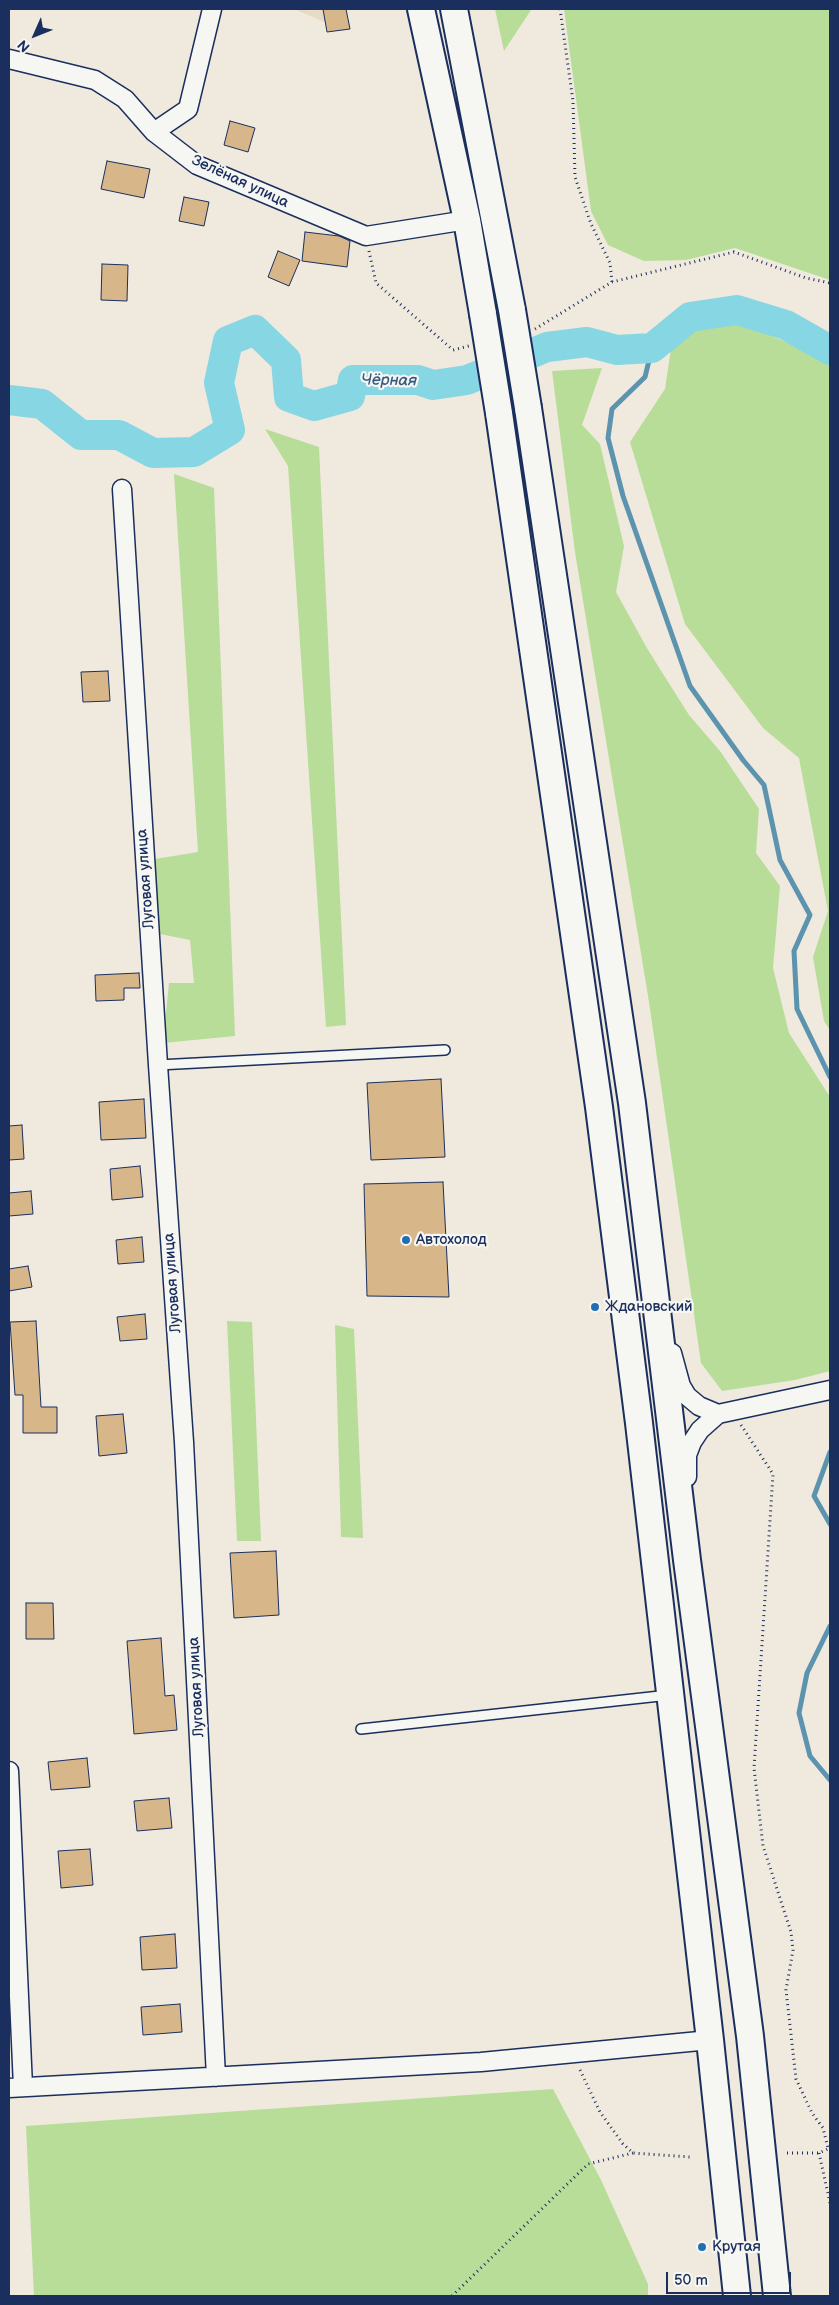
<!DOCTYPE html>
<html>
<head>
<meta charset="utf-8">
<style>
  body { margin:0 }
  #map { position:relative; width:839px; height:2305px; overflow:hidden; background:#f0e9dd; font-family:"Balsamiq Sans",sans-serif }
  canvas { display:block }
  .frame { position:absolute; inset:0; border:10px solid #1b2f5e; pointer-events:none }
  .north { position:absolute; left:10px; top:10px; width:50px; height:50px; -webkit-text-stroke:4px #f6f6f2; paint-order:stroke; rotate:226deg; font-size:14px; font-weight:700; line-height:20px; text-align:center; color:#1b2f5e }
  .north::after { content:''; display:block; margin:auto; width:18px; height:22px; background:#1b2f5e; clip-path:polygon(50% 0,100% 100%,50% 72%,0 100%) }
  .scale { position:absolute; left:666px; top:2272px; width:125px; height:22px; box-sizing:border-box; border:2px solid #1b2f5e; border-top:0; padding-left:6px; font-size:15px; line-height:18px; white-space:nowrap; color:#1b2f5e; -webkit-text-stroke:4px #f6f6f2; paint-order:stroke }
</style>
</head>
<body>
<div id="map">
<canvas width="839" height="2305"></canvas>
<div class="frame"></div>
<div class="north">N</div>
<div class="scale">50 m</div>
</div>
<script>
const g = document.querySelector('canvas').getContext('2d');
g.lineJoin = 'round';
function fill(path, color) {
  g.fillStyle = color;
  g.fill(path, 'evenodd');
}
function shape(rows) {
  const path = new Path2D();
  for (const r of rows) {
    path.moveTo(r[0], r[1]);
    for (let i = 2; i < r.length; i += 2) path.lineTo(r[i], r[i + 1]);
  }
  return path;
}
function strokePath(path, color, width, dash) {
  g.strokeStyle = color;
  g.lineWidth = width;
  g.lineCap = dash ? 'butt' : 'round';
  g.setLineDash(dash || []);
  g.stroke(path);
}
function label(font, color, halo, rows, align = 'center') {
  g.font = font + ' "Balsamiq Sans",sans-serif';
  g.lineWidth = 4.5;
  g.setLineDash([]);
  g.textBaseline = 'middle';
  g.strokeStyle = halo;
  g.fillStyle = color;
  for (const [text, x, y, turn = 0] of rows) {
    g.save();
    g.translate(x, y);
    g.rotate((+turn || 0) * Math.PI / 180);
    g.textAlign = isNaN(turn) ? turn : align;
    if (halo) g.strokeText(text, 0, 0);
    g.fillText(text, 0, 0);
    g.restore();
  }
}
fill(shape([
  [294,9,332,9,335,26,334,26]
]), '#e8dac4');
fill(shape([
  [495,9,531,10,504,51],
  [564,9,830,9,830,280,735,248,686,260,644,261,608,245,591,211],
  [703,317,760,331,828,360,830,368,830,1030,824,1021,813,957,828,911,799,758,763,728,685,624,630,442,665,389,672,342],
  [602,368,582,425,600,444,624,546,616,592,648,650,689,715,720,751,759,809,756,853,780,886,773,968,789,1033,830,1097,830,1371,795,1380,722,1391,701,1363,649,1002,575,552,552,371],
  [265,429,319,447,346,1025,326,1027,288,466],
  [174,474,214,488,235,1036,163,1043,169,983,194,983,190,940,140,930,137,862,198,852],
  [227,1321,252,1322,261,1541,237,1541],
  [335,1325,354,1329,363,1538,341,1537],
  [553,2089,601,2180,648,2284,648,2296,34,2296,26,2126]
]), '#b7dd99');
strokePath(shape([
  [652,348,645,377,612,409,608,438,623,496,690,686,743,760,764,785,780,860,810,915,794,951,797,1009,830,1077],
  [830,1452,814,1496,830,1524],
  [830,1626,807,1673,799,1713,810,1756,830,1780]
]), '#5c93ae', 5);
strokePath(shape([
  [9,400,42,404,81,435,119,435,153,453,194,452,230,430,219,383,228,341,255,330,286,360,289,397,314,406,350,396,353,380,418,380,433,385,467,380,547,347,587,342,617,350,652,348,690,317,737,310,786,325,830,350]
]), '#87d6e4', 30);
const building = shape([
  [323,9,346,9,350,29,327,32,323,9],
  [230,121,255,128,248,152,224,145,230,121],
  [107,161,150,169,144,198,101,189,107,161],
  [184,197,209,202,204,226,179,221,184,197],
  [305,232,339,236,350,241,347,267,302,261,305,232],
  [278,251,300,260,289,286,268,277,278,251],
  [102,264,128,265,127,301,101,300,102,264],
  [108,671,110,701,83,702,81,672,108,671],
  [139,973,140,988,124,988,124,1000,96,1001,95,975,139,973],
  [441,1079,445,1157,371,1160,367,1083,441,1079],
  [144,1099,146,1138,101,1140,99,1102,144,1099],
  [22,1125,24,1159,9,1160,9,1126,22,1125],
  [140,1166,143,1197,112,1200,110,1169,140,1166],
  [443,1182,449,1297,367,1296,364,1184,443,1182],
  [31,1191,33,1214,9,1216,9,1193,31,1191],
  [142,1237,144,1262,118,1264,116,1240,142,1237],
  [28,1266,32,1287,9,1291,9,1269,28,1266],
  [145,1314,147,1339,120,1341,117,1317,145,1314],
  [36,1321,41,1407,57,1407,57,1433,23,1433,23,1395,15,1395,10,1322,36,1321],
  [123,1414,127,1453,99,1456,96,1416,123,1414],
  [276,1551,279,1615,234,1618,230,1553,276,1551],
  [26,1603,53,1603,54,1639,26,1639,26,1603],
  [161,1638,165,1696,174,1695,177,1730,134,1734,127,1641,161,1638],
  [87,1758,90,1787,51,1790,48,1762,87,1758],
  [169,1798,172,1828,137,1831,134,1801,169,1798],
  [90,1849,93,1885,61,1888,58,1851,90,1849],
  [175,1934,177,1968,142,1970,140,1937,175,1934],
  [180,2004,182,2032,143,2035,141,2007,180,2004]
]);
fill(building, '#d7b68a');
strokePath(building, '#1b2f5e', 1);
const service = shape([
  [158,1065,445,1050],
  [361,1729,669,1695]
]);
const minor = shape([
  [9,59,95,80,125,99,154,132,197,165,366,236,467,220],
  [154,132,188,109,212,9],
  [122,489,158,1065,184,1442,216,2077],
  [672,1353,681,1386,687,1396,699,1406,718,1414],
  [687,1477,687,1455,692,1442,700,1430,718,1414,830,1390],
  [9,1771,23,2087],
  [9,2088,481,2062,710,2040]
]);
const primary = shape([
  [421,9,467,220,483,314],
  [454,9,512,310],
  [528,408,632,1103,687,1560,750,2036,777,2296],
  [499,413,599,1107,639,1423,710,2040,737,2296]
]);
strokePath(service, '#1b2f5e', 12);
strokePath(minor, '#1b2f5e', 21);
strokePath(primary, '#1b2f5e', 30);
strokePath(shape([
  [560,9,573,101,575,177,591,224,610,263,612,282],
  [369,251,376,283,453,350,469,346],
  [535,329,612,282,734,252,806,278,830,283],
  [741,1425,773,1474,754,1768,763,1846,791,1932,793,1950,786,1990,796,2079,812,2113,823,2128,828,2148],
  [580,2070,600,2112,623,2144,633,2153,690,2157],
  [787,2153,819,2153,830,2148],
  [819,2153,830,2203],
  [452,2296,588,2164,633,2153]
]), '#1b2f5e', 3, [1, 4]);
strokePath(service, '#f6f6f2', 9);
strokePath(minor, '#f6f6f2', 18);
strokePath(primary, '#f6f6f2', 26);
const primaryBridge = shape([
  [512,310,528,408],
  [483,314,499,413]
]);
strokePath(primaryBridge, '#1b2f5e', 30, []);
strokePath(primaryBridge, '#f6f6f2', 26);
for (const [x, y, r, color] of [
  [406,1240,5,"#1f6fb2"],
  [595,1307,5,"#1f6fb2"],
  [702,2247,5,"#1f6fb2"]
]) {
  const dot = new Path2D();
  dot.arc(x, y, r, 0, 2 * Math.PI);
  g.fillStyle = color;
  g.fill(dot);
  strokePath(dot, '#f6f6f2', 2);
}
label('15px', '#1b2f5e', '#f6f6f2', [
  ["Зелёная улица",240,182,25],
  ["Луговая улица",146,879,-94],
  ["Луговая улица",173,1283,-94],
  ["Луговая улица",197,1687,-93]
]);
label('15px', '#1b2f5e', '#f6f6f2', [
  ["Автохолод",416,1240],
  ["Ждановский",605,1307],
  ["Крутая",712,2247]
], 'left');
label('italic 16px', '#365980', '#f6f6f2', [
  ["Чёрная",389,381,1]
]);
</script>
</body>
</html>
